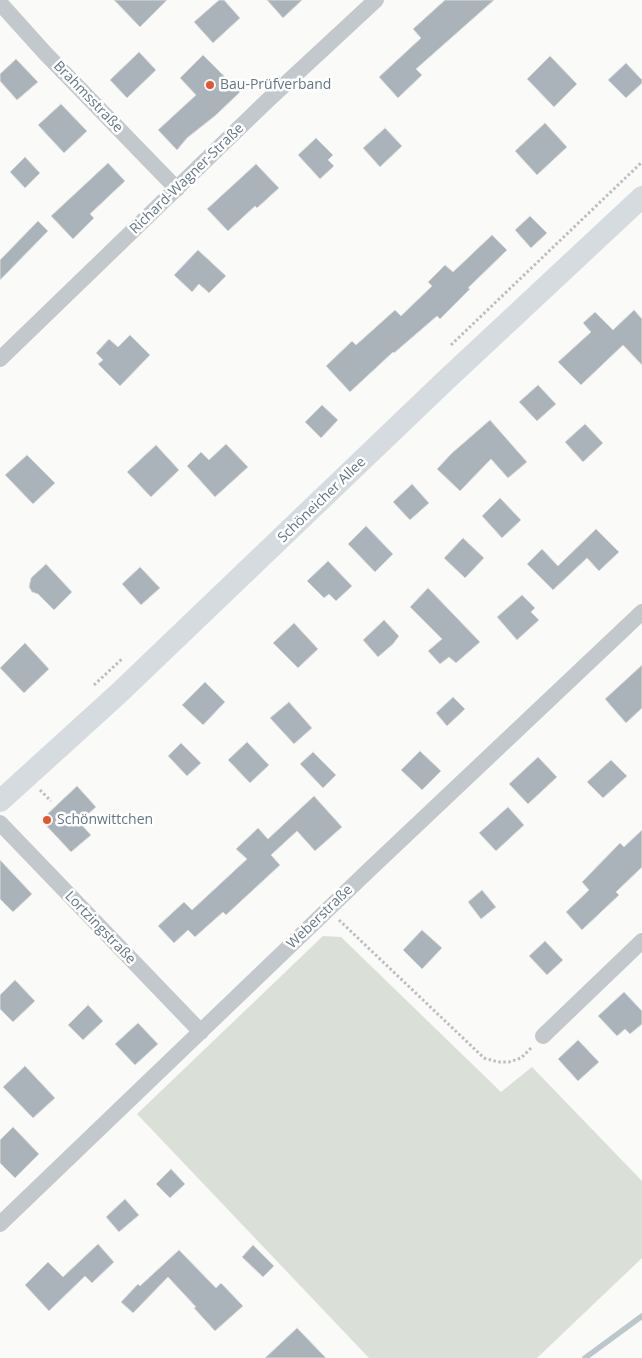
<!DOCTYPE html>
<html>
<head>
<meta charset="utf-8">
<style>
  body { margin:0 }
  canvas { display:block; background:#fafaf8 }
</style>
</head>
<body>
<canvas width="642" height="1358"></canvas>
<script>
const g = document.querySelector('canvas').getContext('2d');
g.lineJoin = 'round';
function fill(path, color) {
  g.fillStyle = color;
  g.fill(path, 'evenodd');
}
function shape(rows) {
  const path = new Path2D();
  for (const r of rows) {
    path.moveTo(r[0], r[1]);
    for (let i = 2; i < r.length; i += 2) path.lineTo(r[i], r[i + 1]);
  }
  return path;
}
function strokePath(path, color, width, dash) {
  g.strokeStyle = color;
  g.lineWidth = width;
  g.lineCap = dash ? 'butt' : 'round';
  g.setLineDash(dash || []);
  g.stroke(path);
}
function label(font, color, halo, rows, align = 'center') {
  g.font = font + ' "Open Sans",sans-serif';
  g.lineWidth = 5;
  g.setLineDash([]);
  g.textBaseline = 'middle';
  g.strokeStyle = halo;
  g.fillStyle = color;
  for (const [text, x, y, turn = 0] of rows) {
    g.save();
    g.translate(x, y);
    g.rotate((+turn || 0) * Math.PI / 180);
    g.textAlign = isNaN(turn) ? turn : align;
    if (halo) g.strokeText(text, 0, 0);
    g.fillText(text, 0, 0);
    g.restore();
  }
}
fill(shape([
  [323,936,341,937,501,1092,532,1067,642,1181,642,1258,537,1358,369,1358,137,1114]
]), '#dadfd7');
strokePath(shape([
  [585,1358,642,1316]
]), '#bbc7cb', 5.5);
const building = shape([
  [114,0,167,0,140,27,114,0],
  [219,0,224,0,240,18,213,43,194,22,219,0],
  [267,0,302,0,283,18,267,0],
  [445,0,494,0,416,69,422,75,398,98,379,77,421,38,413,29,445,0],
  [139,52,156,70,127,98,110,80,139,52],
  [203,55,240,92,216,115,187,138,177,150,158,130,196,95,180,78,203,55],
  [550,56,577,84,554,107,527,79,550,56],
  [16,59,38,82,17,100,0,81,0,74,16,59],
  [626,63,642,80,642,83,626,98,608,80,626,63],
  [61,104,87,131,64,153,38,125,61,104],
  [545,123,567,147,537,175,515,151,545,123],
  [385,128,402,146,380,167,363,148,385,128],
  [316,138,333,155,328,160,334,166,320,179,298,155,316,138],
  [25,157,40,173,25,188,10,172,25,157],
  [108,163,125,181,90,214,94,218,73,239,51,216,108,163],
  [256,164,279,188,257,208,255,206,228,231,207,209,256,164],
  [530,216,547,233,531,248,515,230,530,216],
  [38,221,48,231,0,280,0,260,38,221],
  [492,235,507,250,468,288,470,289,440,319,437,316,394,353,393,352,350,392,326,366,352,341,356,345,395,310,401,316,432,286,428,282,445,265,453,272,492,235],
  [198,250,226,276,209,293,199,284,192,292,174,275,198,250],
  [634,310,642,319,642,365,623,345,581,385,558,362,591,332,583,323,595,312,613,330,634,310],
  [130,335,150,355,120,386,98,364,103,360,96,353,109,339,118,347,130,335],
  [538,385,556,404,537,421,519,402,538,385],
  [322,405,338,420,321,438,305,422,322,405],
  [490,420,527,462,508,478,491,459,460,491,437,469,452,453,490,420],
  [585,424,603,443,583,462,565,442,585,424],
  [226,444,248,467,215,497,187,466,201,452,209,460,226,444],
  [156,445,179,470,151,497,127,472,156,445],
  [27,455,55,483,33,504,5,475,27,455],
  [412,484,429,503,410,520,393,502,412,484],
  [500,498,521,520,502,538,482,516,500,498],
  [366,526,393,554,375,572,348,544,366,526],
  [596,529,619,552,599,571,587,558,553,590,527,564,542,549,558,566,596,529],
  [463,538,484,558,465,578,444,558,463,538],
  [328,561,352,586,336,601,329,594,324,598,307,581,328,561],
  [46,564,72,592,54,610,38,594,32,592,29,587,31,578,46,564],
  [140,567,160,588,141,605,122,584,140,567],
  [428,588,480,642,456,663,449,657,440,664,428,651,442,639,410,607,428,588],
  [522,595,535,608,531,612,539,620,517,640,497,617,522,595],
  [384,620,399,636,393,644,378,657,363,640,384,620],
  [294,623,318,649,298,668,273,643,294,623],
  [25,643,49,669,24,693,0,668,25,643],
  [642,665,642,708,626,723,605,699,642,665],
  [205,682,225,702,203,725,182,705,205,682],
  [453,697,465,709,447,726,436,713,453,697],
  [289,702,312,728,294,744,270,718,289,702],
  [247,742,269,765,250,783,228,760,247,742],
  [181,743,201,763,187,776,168,756,181,743],
  [420,751,441,771,422,790,401,770,420,751],
  [313,752,336,775,323,788,300,764,313,752],
  [538,757,557,777,528,804,509,784,538,757],
  [611,760,627,776,603,798,587,782,611,760],
  [77,786,96,807,79,822,91,835,71,852,41,820,77,786],
  [314,796,342,827,315,851,297,831,271,855,280,865,226,915,223,912,195,937,188,930,174,943,158,926,184,902,192,910,247,859,236,849,258,828,268,839,314,796],
  [508,807,524,825,496,851,479,833,508,807],
  [642,830,642,867,616,892,619,895,582,930,566,912,589,890,582,882,620,843,624,847,642,830],
  [0,860,32,894,13,912,0,899,0,860],
  [482,890,496,907,481,919,468,902,482,890],
  [422,930,442,948,422,969,403,950,422,930],
  [545,941,563,960,547,975,529,956,545,941],
  [15,980,35,1001,13,1022,0,1009,0,995,15,980],
  [624,992,642,1011,642,1024,630,1034,625,1029,617,1036,598,1016,624,992],
  [88,1005,103,1021,83,1040,68,1025,88,1005],
  [138,1023,158,1044,135,1065,115,1044,138,1023],
  [578,1040,599,1062,578,1081,558,1059,578,1040],
  [25,1066,55,1098,33,1118,3,1087,25,1066],
  [13,1127,39,1154,15,1178,0,1163,0,1140,13,1127],
  [171,1169,185,1184,170,1198,156,1184,171,1169],
  [125,1199,139,1215,119,1232,106,1217,125,1199],
  [98,1244,114,1262,92,1283,85,1276,49,1311,25,1285,48,1262,63,1277,98,1244],
  [253,1245,274,1266,263,1277,242,1257,253,1245],
  [179,1250,216,1288,221,1283,243,1306,215,1331,194,1308,196,1307,168,1277,133,1313,121,1302,138,1284,140,1286,179,1250],
  [297,1328,326,1358,265,1358,297,1328]
]);
fill(building, '#aab3b9');
strokePath(building, '#dcdcda', 1);
strokePath(shape([
  [451,345,642,162],
  [94,685,123,658],
  [40,790,51,801],
  [339,920,484,1058,498,1062,509,1062,521,1058,532,1047]
]), '#bbbfc2', 3, [2.5, 2.5]);
strokePath(shape([
  [0,3,45,53,177,189],
  [0,359,266,102,376,0],
  [0,823,201,1032],
  [543,1036,642,941],
  [0,1224,369,870,642,612]
]), '#c3c8cc', 16);
strokePath(shape([
  [0,801,118,694,446,380,642,197]
]), '#d6dbdf', 22);
for (const [x, y, r, color] of [
  [210,85,5,"#e4572e"],
  [47,820,5,"#e4572e"]
]) {
  const dot = new Path2D();
  dot.arc(x, y, r, 0, 2 * Math.PI);
  g.fillStyle = color;
  g.fill(dot);
  strokePath(dot, '#fff', 2);
}
label('14px', '#657683', '#fff', [
  ["Bau-Prüfverband",220,85],
  ["Schönwittchen",57,820]
], 'left');
label('14px', '#657683', '#fff', [
  ["Brahmsstraße",88,97,46],
  ["Richard-Wagner-Straße",187,179,-44],
  ["Schöneicher Allee",322,500,-44],
  ["Weberstraße",320,917,-44],
  ["Lortzingstraße",100,928,46]
]);
</script>
</body>
</html>
